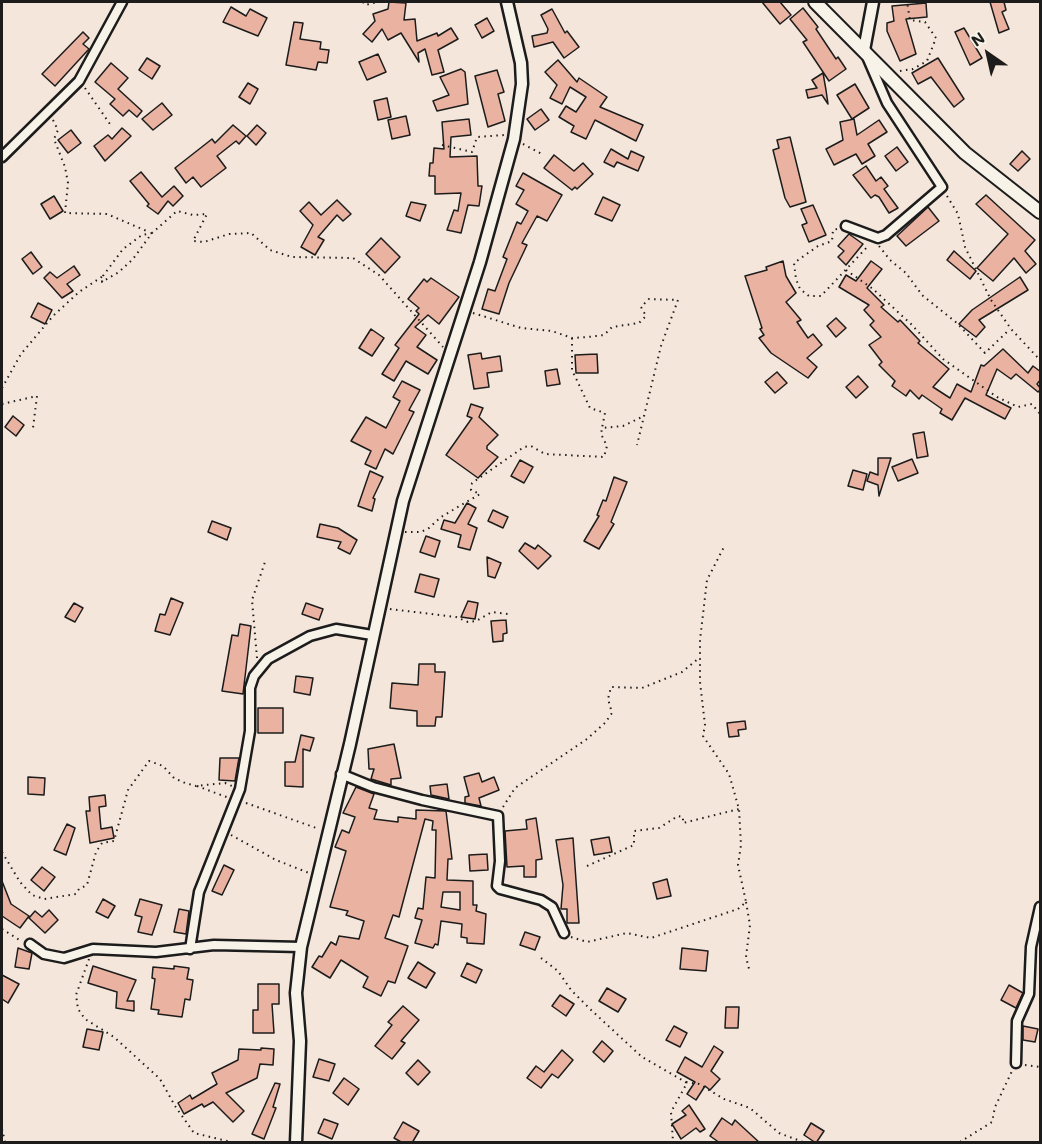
<!DOCTYPE html>
<html>
<head>
<meta charset="utf-8">
<style>
  body { margin:0 }
  #map { position:relative; width:1042px; height:1144px; overflow:hidden; background:#f4e6da; font-family:Mali,sans-serif }
  canvas { display:block }
  .frame { position:absolute; inset:0; border:3px solid #1c1c1c; pointer-events:none }
  .north { position:absolute; left:958px; top:24px; width:60px; height:60px; -webkit-text-stroke:4px #f7f3e8; paint-order:stroke; rotate:326deg; font-size:16px; font-weight:700; line-height:24px; text-align:center; color:#1c1c1c }
  .north::after { content:''; display:block; margin:auto; width:21px; height:27px; background:#1c1c1c; clip-path:polygon(50% 0,100% 100%,50% 72%,0 100%) }
</style>
</head>
<body>
<div id="map">
<canvas width="1042" height="1144"></canvas>
<div class="frame"></div>
<div class="north">N</div>
</div>
<script>
const g = document.querySelector('canvas').getContext('2d');
g.lineJoin = 'round';
function fill(path, color) {
  g.fillStyle = color;
  g.fill(path, 'evenodd');
}
function shape(rows) {
  const path = new Path2D();
  for (const r of rows) {
    path.moveTo(r[0], r[1]);
    for (let i = 2; i < r.length; i += 2) path.lineTo(r[i], r[i + 1]);
  }
  return path;
}
function strokePath(path, color, width, dash) {
  g.strokeStyle = color;
  g.lineWidth = width;
  g.lineCap = dash ? 'butt' : 'round';
  g.setLineDash(dash || []);
  g.stroke(path);
}
const building = shape([
  [389,2,406,3,404,20,415,19,417,41,437,33,438,36,451,28,458,39,438,50,444,72,432,75,425,49,418,53,419,62,401,33,388,40,382,29,372,42,363,34,375,21,373,14,388,9,389,2],
  [762,2,780,2,791,15,780,24,762,2],
  [990,2,1004,2,1006,10,1002,12,1009,29,999,33,990,2],
  [926,3,927,17,906,19,916,54,900,61,887,31,887,23,894,21,892,6,926,3],
  [231,7,246,16,250,9,267,18,258,36,223,22,231,7],
  [803,8,818,27,816,29,836,59,838,57,846,69,829,81,803,42,807,40,790,19,803,8],
  [552,9,565,33,567,31,579,47,564,58,553,42,534,47,532,36,547,33,548,29,541,15,552,9],
  [487,18,494,31,482,38,475,25,487,18],
  [294,22,303,23,300,39,321,42,320,49,329,50,327,63,318,62,316,70,286,65,294,22],
  [964,28,982,58,970,65,955,32,964,28],
  [83,32,89,38,83,44,89,49,55,86,42,74,83,32],
  [378,54,386,72,367,80,359,62,378,54],
  [147,58,160,66,152,79,139,70,147,58],
  [938,58,964,99,954,107,931,77,918,84,912,73,938,58],
  [558,60,577,82,579,78,607,97,600,107,643,125,636,141,595,120,586,139,571,132,574,126,559,117,566,106,576,112,586,97,570,87,562,104,550,98,557,85,545,72,558,60],
  [111,63,128,78,118,89,142,111,137,117,129,110,123,116,110,104,115,99,95,82,111,63],
  [461,69,465,72,468,104,437,111,433,101,449,95,440,77,461,69],
  [497,70,504,92,498,94,505,121,488,127,475,76,497,70],
  [823,73,826,90,828,104,822,95,808,98,806,90,817,88,812,80,823,73],
  [248,83,258,89,250,104,239,97,248,83],
  [855,84,869,108,852,119,837,95,855,84],
  [387,98,391,117,378,120,374,101,387,98],
  [162,103,172,115,153,130,142,119,162,103],
  [541,109,549,120,535,130,527,119,541,109],
  [406,116,410,135,392,139,388,120,406,116],
  [469,119,471,135,451,137,450,157,477,156,478,186,482,186,479,206,468,205,461,233,447,230,454,210,458,211,461,193,435,194,435,176,429,176,430,163,433,163,434,148,444,149,442,122,469,119],
  [854,119,857,135,879,120,887,132,868,144,875,156,862,164,856,154,834,165,826,149,843,140,840,122,854,119],
  [233,125,246,136,239,144,236,141,217,156,226,168,201,187,193,177,186,183,175,168,212,139,215,143,233,125],
  [257,125,266,133,256,145,247,136,257,125],
  [122,128,131,136,105,161,94,146,108,135,112,139,122,128],
  [71,130,81,143,68,153,58,140,71,130],
  [790,137,806,202,790,207,785,198,773,150,779,148,777,140,790,137],
  [897,147,908,162,896,171,885,156,897,147],
  [611,149,628,159,631,151,644,157,638,171,617,162,614,167,604,162,611,149],
  [1022,151,1030,159,1018,171,1010,164,1022,151],
  [554,155,574,171,583,163,593,174,577,189,575,187,572,190,544,168,554,155],
  [866,166,876,181,881,177,888,186,884,189,898,208,889,213,879,197,875,195,871,198,853,175,866,166],
  [141,172,162,197,174,186,183,196,173,206,168,201,158,214,147,206,149,204,130,181,141,172],
  [523,173,562,195,547,221,537,216,522,243,527,245,509,283,499,314,482,309,488,289,495,291,507,259,503,257,517,222,521,224,528,211,516,204,524,190,516,186,523,173],
  [986,195,1035,240,1025,251,1036,264,1026,273,1014,258,993,281,977,268,1008,234,976,204,986,195],
  [54,196,63,211,50,219,41,204,54,196],
  [603,197,620,205,612,221,595,214,603,197],
  [337,200,351,214,343,221,337,215,318,237,324,240,315,255,301,247,313,225,300,211,309,202,321,215,337,200],
  [411,202,426,205,420,221,406,216,411,202],
  [813,205,826,235,809,242,802,225,807,223,801,209,813,205],
  [928,207,939,221,906,246,897,236,928,207],
  [849,234,863,244,846,265,838,257,844,251,838,246,849,234],
  [381,238,400,257,385,273,366,254,381,238],
  [954,251,976,271,970,279,947,260,954,251],
  [31,252,42,267,33,274,22,259,31,252],
  [783,261,786,276,796,293,786,302,801,320,797,322,808,338,813,334,822,345,807,358,817,367,808,378,771,353,759,338,764,335,760,329,762,328,745,276,767,270,766,267,783,261],
  [871,261,882,269,867,288,884,305,881,307,898,322,900,320,920,341,918,343,949,369,933,387,950,398,957,384,971,392,981,365,984,366,1003,349,1028,373,1033,366,1041,372,1041,379,1037,384,1041,389,1038,392,1016,374,1011,379,997,369,986,395,1011,408,1005,419,965,398,952,420,940,413,942,409,922,395,919,399,910,390,906,396,892,386,895,381,879,365,882,362,869,345,881,337,870,325,874,321,864,310,869,305,839,287,846,275,856,281,871,261],
  [74,266,80,275,67,284,73,291,62,298,44,278,50,272,57,278,74,266],
  [1020,277,1028,290,979,320,985,327,976,337,959,324,972,310,1020,277],
  [431,278,459,297,439,324,428,315,415,327,426,335,417,347,437,360,428,374,406,361,394,381,382,374,399,348,395,345,419,314,416,311,419,308,408,299,424,279,427,282,431,278],
  [38,303,52,310,45,324,31,317,38,303],
  [836,318,846,328,836,337,827,326,836,318],
  [371,329,384,338,372,356,359,348,371,329],
  [481,353,482,359,500,356,502,371,487,373,489,387,474,389,468,355,481,353],
  [597,354,598,373,576,373,575,355,597,354],
  [557,369,560,384,547,386,545,371,557,369],
  [777,372,787,383,775,393,765,382,777,372],
  [858,376,868,387,856,398,846,387,858,376],
  [402,381,420,390,409,410,414,412,393,454,385,449,376,469,365,464,371,451,351,441,366,417,386,428,400,401,393,397,402,381],
  [471,404,483,408,479,417,498,435,487,446,487,449,498,457,478,478,446,455,472,418,467,416,471,404],
  [13,416,24,425,16,436,5,427,13,416],
  [924,432,928,456,917,458,913,434,924,432],
  [878,458,891,458,879,496,878,485,867,481,870,472,878,475,878,458],
  [912,459,918,473,898,481,892,467,912,459],
  [520,460,533,467,524,483,511,476,520,460],
  [853,470,867,474,863,490,848,486,853,470],
  [370,471,383,477,373,498,375,499,372,511,358,506,370,471],
  [614,477,627,482,611,522,614,524,599,549,584,541,599,516,597,515,603,500,606,501,614,477],
  [467,503,476,508,468,524,477,528,470,550,458,547,461,535,441,529,444,520,455,523,467,503],
  [493,510,508,517,503,528,488,521,493,510],
  [212,521,231,528,227,540,208,532,212,521],
  [320,524,338,528,357,540,350,554,338,548,341,542,317,537,320,524],
  [426,536,440,541,435,557,420,552,426,536],
  [525,543,535,549,538,545,551,556,538,569,519,551,525,543],
  [487,557,501,563,495,578,488,576,487,557],
  [420,574,439,579,434,597,415,592,420,574],
  [171,598,183,603,170,635,155,631,160,614,165,615,171,598],
  [468,601,478,603,475,619,461,617,468,601],
  [74,603,83,608,75,622,65,617,74,603],
  [306,603,323,609,319,620,302,614,306,603],
  [506,620,507,633,503,634,503,641,493,642,491,621,506,620],
  [240,624,251,626,243,694,222,691,232,635,238,636,240,624],
  [419,664,435,664,435,672,445,672,442,717,436,717,435,726,417,726,417,711,390,708,392,683,418,685,419,664],
  [296,676,313,678,310,695,294,692,296,676],
  [258,708,283,708,283,733,258,733,258,708],
  [745,721,746,729,738,730,739,736,729,737,727,723,745,721],
  [301,735,314,738,310,751,303,749,303,787,285,786,285,762,295,762,301,735],
  [394,744,401,778,391,779,391,785,371,779,374,769,369,769,368,749,394,744],
  [220,758,239,758,235,781,219,780,220,758],
  [479,773,482,782,494,777,499,790,479,798,481,806,465,803,465,797,469,796,464,777,479,773],
  [28,777,45,778,44,795,28,794,28,777],
  [447,784,449,799,431,795,430,786,447,784],
  [356,787,374,794,369,808,377,810,374,819,398,822,398,817,416,819,416,810,446,811,452,859,448,859,447,880,473,881,473,905,477,905,476,911,486,914,484,944,467,943,467,938,461,937,462,924,441,921,438,945,435,944,433,948,415,943,422,920,415,918,418,908,423,909,426,877,435,878,436,830,432,830,433,821,425,819,399,917,393,915,385,938,408,946,395,983,388,981,381,996,363,987,368,977,341,960,330,978,312,967,319,956,322,957,331,942,336,945,339,936,359,939,364,921,346,915,348,911,330,907,346,851,335,847,342,830,349,833,355,817,343,813,356,787],
  [443,892,460,892,460,910,441,907,443,892],
  [105,795,106,806,99,807,101,829,112,827,114,838,90,843,86,811,90,811,89,797,105,795],
  [536,818,542,859,536,860,536,877,524,877,524,866,507,867,505,831,527,829,526,820,536,818],
  [67,824,75,828,66,855,54,850,67,824],
  [609,837,612,852,594,855,591,840,609,837],
  [573,838,579,923,567,923,567,909,561,909,563,885,556,840,573,838],
  [487,854,488,870,470,871,469,855,487,854],
  [224,865,234,870,222,895,212,891,224,865],
  [42,867,55,877,44,891,31,880,42,867],
  [667,879,671,896,657,899,653,883,667,879],
  [2,881,11,904,29,916,20,928,2,916,2,881],
  [103,899,115,906,108,918,96,912,103,899],
  [140,899,162,905,152,935,138,932,142,917,135,915,140,899],
  [179,909,189,911,186,934,174,932,179,909],
  [49,910,58,920,45,933,29,918,35,911,42,917,49,910],
  [525,932,540,937,535,950,520,945,525,932],
  [18,948,32,953,29,969,15,967,18,948],
  [682,948,708,951,706,971,680,969,682,948],
  [418,962,435,973,426,988,408,978,418,962],
  [467,963,482,970,476,983,461,976,467,963],
  [93,966,136,980,127,1001,134,1001,134,1011,116,1008,117,992,88,983,93,966],
  [174,966,189,968,187,979,193,980,190,1000,185,999,182,1017,158,1014,159,1010,151,1009,155,979,152,978,153,967,174,969,174,966],
  [2,975,19,984,8,1003,2,999,2,975],
  [258,984,279,984,279,1004,272,1004,274,1033,253,1033,253,1010,258,1010,258,984],
  [1009,985,1023,993,1016,1008,1001,1000,1009,985],
  [607,988,626,999,618,1012,599,1001,607,988],
  [560,995,574,1004,566,1016,552,1006,560,995],
  [403,1006,419,1020,401,1041,405,1043,392,1059,375,1046,392,1025,388,1022,403,1006],
  [726,1007,739,1007,738,1028,725,1028,726,1007],
  [674,1026,687,1033,680,1047,666,1040,674,1026],
  [1023,1026,1038,1029,1035,1042,1023,1040,1023,1026],
  [87,1029,103,1032,99,1050,83,1047,87,1029],
  [602,1041,613,1051,604,1062,593,1052,602,1041],
  [714,1046,723,1052,711,1071,720,1079,710,1090,705,1086,696,1100,687,1094,695,1082,677,1072,685,1057,702,1067,714,1046],
  [261,1048,274,1049,273,1065,260,1064,257,1078,226,1093,244,1111,233,1122,213,1102,204,1107,202,1104,184,1114,178,1103,190,1095,192,1099,217,1084,212,1073,238,1060,239,1049,261,1050,261,1048],
  [562,1050,573,1060,558,1078,552,1074,541,1088,527,1078,536,1066,544,1072,562,1050],
  [319,1059,335,1064,329,1081,313,1077,319,1059],
  [418,1060,430,1072,418,1085,406,1073,418,1060],
  [344,1078,359,1089,348,1105,333,1093,344,1078],
  [275,1083,280,1084,273,1107,276,1108,264,1139,252,1134,275,1083],
  [689,1105,705,1129,700,1132,696,1128,681,1139,672,1124,686,1115,682,1111,689,1105],
  [722,1118,732,1125,735,1120,760,1143,720,1143,710,1136,722,1118],
  [324,1119,338,1124,332,1139,318,1133,324,1119],
  [403,1122,419,1131,412,1143,403,1143,394,1138,403,1122],
  [811,1123,824,1131,816,1143,804,1135,811,1123]
]);
fill(building, '#eab2a1');
strokePath(building, '#1c1c1c', 1.5);
const minor = shape([
  [2,157,79,81,122,2],
  [846,226,878,238,886,235,942,187,887,103,868,59],
  [341,774,373,787,422,800,498,816,500,861,497,886,500,889,541,900,552,907,564,933],
  [30,944,44,954,64,958,93,949,156,952,214,945,301,947],
  [190,949,199,892,240,789,250,731,250,688,254,676,268,659,310,636,336,629,372,635],
  [1016,1063,1017,1021,1029,994,1031,947,1040,907]
]);
const tertiary = shape([
  [864,50,873,2],
  [296,1142,300,1041,296,993,301,947,350,744,403,501,480,262,514,139,522,84,521,63,507,2]
]);
const secondary = shape([
  [815,2,965,153,1040,212]
]);
strokePath(minor, '#1c1c1c', 13);
strokePath(tertiary, '#1c1c1c', 15);
strokePath(secondary, '#1c1c1c', 16);
strokePath(shape([
  [363,2,365,5,378,2],
  [412,2,422,2],
  [900,71,913,69,927,61,936,38,925,22,910,20,907,2],
  [85,88,112,127],
  [53,120,58,130,54,139,65,167,68,183,65,213,107,214,149,232],
  [523,144,542,154],
  [442,145,472,152,477,137,505,135],
  [947,196,958,214,965,247,991,300,1011,329,1040,360],
  [837,229,833,230,832,241,818,246,794,263,796,279,800,289,809,296,821,296,869,245],
  [152,233,142,235,123,249,103,276,102,282,119,272,133,259,152,233,177,211,193,215,207,214,193,241,204,242,229,234,251,233,270,250,292,257,353,258,379,275,443,347],
  [879,246,890,260,906,273,922,295,957,323,985,353,1010,329],
  [846,270,873,289,912,325,943,359,997,397,1018,407,1032,404,1040,414],
  [473,313,521,328,552,331,572,338,588,337,604,335,612,327,639,323,646,316,641,307,649,299,678,300,661,346,637,445],
  [572,338,572,370,590,408,605,413,602,428,623,426,644,416],
  [2,388,21,354,53,316,79,292,103,276],
  [2,404,37,396,33,428],
  [405,532,421,532,429,528,441,517,480,494,471,490,472,483,524,447,531,446,545,454,604,457,607,446,601,434,602,428],
  [390,609,456,617,468,622,476,621,492,612,508,614],
  [257,658,252,600,265,562],
  [197,786,229,798],
  [246,803,319,829],
  [503,807,515,788,587,739,605,723,612,713,608,699,611,687,642,688,682,672,699,658],
  [231,835,276,860,309,873],
  [2,852,20,882,32,895,44,899,76,894,79,889,87,885,96,852,102,843,114,841,128,790,149,761,163,766,174,778,185,783,196,786,225,783,232,786],
  [587,866,634,845,634,831,659,828,678,816,683,817,683,823,739,809],
  [746,902,750,925,746,957,749,969],
  [2,929,21,941],
  [571,937,587,942,627,933,651,938,738,909,746,902,738,865,741,845,739,809,729,774,703,736,705,725,700,682,700,640,707,580,725,545],
  [541,958,558,971,571,990,590,1009,642,1057,687,1083,671,1112,673,1142],
  [89,959,76,995,78,1009,85,1019,114,1037,160,1079,175,1106,194,1133,231,1142],
  [1025,1065,1040,1067],
  [686,1082,699,1084,724,1099,750,1108,779,1133,803,1142],
  [2,1129,5,1142],
  [960,1142,992,1122,995,1107,1012,1071]
]), '#1c1c1c', 2, [1.5, 4.5]);
strokePath(minor, '#f7f3e8', 8);
strokePath(tertiary, '#f7f3e8', 10);
strokePath(secondary, '#f7f3e8', 12);
</script>
</body>
</html>
